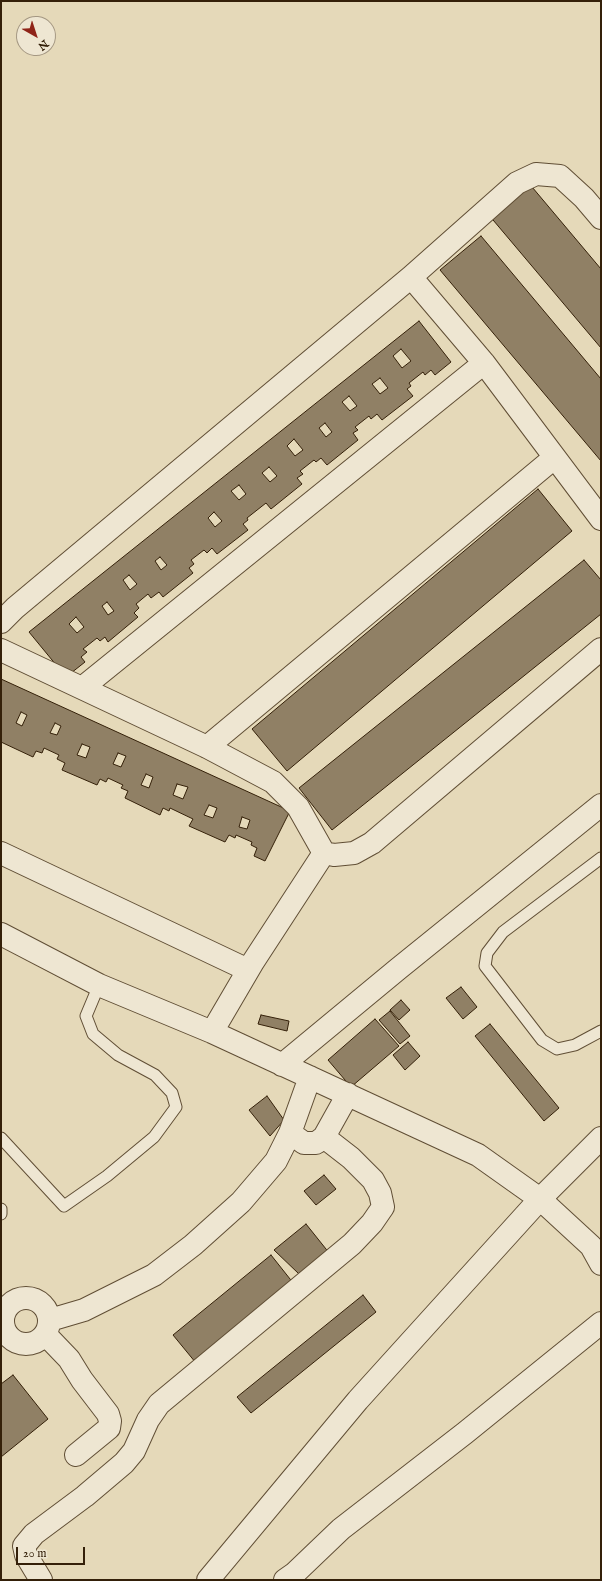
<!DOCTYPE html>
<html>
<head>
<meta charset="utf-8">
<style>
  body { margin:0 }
  #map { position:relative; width:602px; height:1581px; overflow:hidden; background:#e5d9b9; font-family:"IM FELL English",serif }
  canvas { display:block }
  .frame { position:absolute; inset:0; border:2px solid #342009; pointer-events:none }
  .north { position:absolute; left:16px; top:16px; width:40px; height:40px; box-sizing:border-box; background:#eee6d2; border:1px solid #a49782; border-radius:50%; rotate:141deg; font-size:11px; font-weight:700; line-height:16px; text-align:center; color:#342009 }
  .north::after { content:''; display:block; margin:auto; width:14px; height:18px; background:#8f2418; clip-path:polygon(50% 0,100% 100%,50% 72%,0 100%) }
  .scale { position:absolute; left:16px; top:1547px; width:69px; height:18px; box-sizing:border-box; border:2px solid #342009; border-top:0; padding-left:5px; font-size:12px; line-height:14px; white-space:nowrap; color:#342009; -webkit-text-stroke:3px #eee6d2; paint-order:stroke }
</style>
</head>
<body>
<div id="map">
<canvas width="602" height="1581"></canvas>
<div class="frame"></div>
<div class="north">N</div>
<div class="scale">20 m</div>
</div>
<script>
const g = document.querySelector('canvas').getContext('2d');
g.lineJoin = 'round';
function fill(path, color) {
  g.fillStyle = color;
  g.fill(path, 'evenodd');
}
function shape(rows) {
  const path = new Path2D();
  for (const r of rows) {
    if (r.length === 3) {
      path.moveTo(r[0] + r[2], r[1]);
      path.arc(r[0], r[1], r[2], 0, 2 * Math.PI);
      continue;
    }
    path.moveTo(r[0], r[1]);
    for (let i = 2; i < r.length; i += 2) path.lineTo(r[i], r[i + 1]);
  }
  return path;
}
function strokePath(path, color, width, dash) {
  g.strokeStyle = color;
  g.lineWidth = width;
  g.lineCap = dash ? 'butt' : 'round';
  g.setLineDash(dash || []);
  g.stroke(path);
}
const building = shape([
  [527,181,601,269,601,348,488,214,527,181],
  [481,236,601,379,601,461,440,270,481,236],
  [419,321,451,362,435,375,431,370,425,375,423,372,409,383,411,386,407,389,413,396,382,420,377,414,371,419,369,416,355,427,358,430,353,433,358,440,327,465,321,458,316,462,314,460,300,471,303,474,297,478,302,484,271,509,266,503,247,518,248,520,243,524,248,530,217,554,212,548,207,553,204,550,191,560,194,564,189,568,193,573,163,597,159,592,151,598,148,594,136,604,139,608,134,613,138,617,108,642,105,637,100,641,97,638,83,649,87,652,81,657,85,662,66,677,29,632,419,321],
  [401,349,411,361,402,368,393,356,401,349],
  [380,378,388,388,380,394,372,384,380,378],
  [349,396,357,406,350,411,342,402,349,396],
  [325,423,332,432,326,437,319,428,325,423],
  [294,439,303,450,295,456,287,446,294,439],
  [269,467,277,476,270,482,262,473,269,467],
  [239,485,246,494,239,500,231,491,239,485],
  [538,489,572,531,287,771,252,729,538,489],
  [214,512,222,521,215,527,208,518,214,512],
  [160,557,167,565,161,570,155,561,160,557],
  [584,560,601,580,601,614,332,830,299,788,584,560],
  [129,575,137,584,130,590,123,580,129,575],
  [107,602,114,611,108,615,102,606,107,602],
  [76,617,84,627,77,633,69,624,76,617],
  [1,679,290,811,265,861,254,856,257,848,251,845,252,842,236,835,235,838,229,835,225,842,189,826,193,819,170,808,169,811,163,808,160,815,125,798,128,791,121,788,123,785,108,778,106,782,100,779,97,785,62,770,65,763,57,759,59,755,44,748,42,753,36,751,33,757,1,742,1,679],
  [21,712,27,715,22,726,16,723,21,712],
  [55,723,61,726,57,735,50,733,55,723],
  [82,744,90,747,86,758,77,755,82,744],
  [118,753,126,756,121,767,113,764,118,753],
  [146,774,153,777,149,788,141,785,146,774],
  [177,784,188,787,183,799,173,795,177,784],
  [209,805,217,808,213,818,204,815,209,805],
  [242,817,250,820,247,829,239,827,242,817],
  [461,987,477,1007,463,1019,446,998,461,987],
  [401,1000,410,1010,399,1020,390,1010,401,1000],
  [390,1011,410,1036,400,1044,379,1020,390,1011],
  [261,1015,289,1021,287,1031,258,1024,261,1015],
  [375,1019,399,1046,351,1087,328,1060,375,1019],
  [490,1024,559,1108,544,1121,475,1036,490,1024],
  [408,1042,420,1056,405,1070,393,1055,408,1042],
  [267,1096,284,1120,270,1136,249,1110,267,1096],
  [324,1175,336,1189,316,1205,304,1191,324,1175],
  [306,1224,330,1254,299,1274,274,1250,306,1224],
  [271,1255,294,1284,196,1363,173,1335,271,1255],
  [363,1295,376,1312,251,1413,237,1397,363,1295],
  [13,1375,48,1419,1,1457,1,1384,13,1375]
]);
fill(building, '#908065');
strokePath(building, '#342009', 1);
const service = shape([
  [601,858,503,932,487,953,485,966,542,1040,557,1049,575,1045,601,1031],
  [1,1138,64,1206,107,1176,154,1137,176,1107,172,1093,155,1075,118,1055,93,1034,86,1016,99,985],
  [1,1209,1,1214]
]);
const minor = shape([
  [411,277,484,363,601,519],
  [1,622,15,608,411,277,517,183,536,174,560,176,584,198,601,218],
  [1,650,207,747,273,782,298,807,324,853,334,855,354,853,372,843,601,649],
  [82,688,484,363],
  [207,747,554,458],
  [1,853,248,970],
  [1,934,99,985,212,1032,478,1155,540,1199,591,1246,601,1264],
  [212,1032,253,962,324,853],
  [282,1065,398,969,601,805],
  [310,1077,290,1133,304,1143,316,1143,324,1137,348,1094],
  [26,1321,23],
  [50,1320,84,1310,154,1275,193,1245,241,1202,276,1161,290,1133],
  [45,1334,69,1359,82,1380,108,1414,110,1421,109,1428,76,1455],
  [41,1580,26,1555,24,1546,34,1534,85,1496,124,1463,134,1451,148,1420,159,1404,352,1244,372,1223,383,1207,380,1193,373,1180,351,1158,324,1137],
  [208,1580,358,1400,540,1199,601,1138],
  [285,1580,295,1573,341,1529,465,1433,601,1323]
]);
strokePath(service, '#604e35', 13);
strokePath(minor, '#604e35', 24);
strokePath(service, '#eee6d2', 11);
strokePath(minor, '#eee6d2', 22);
</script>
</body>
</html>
